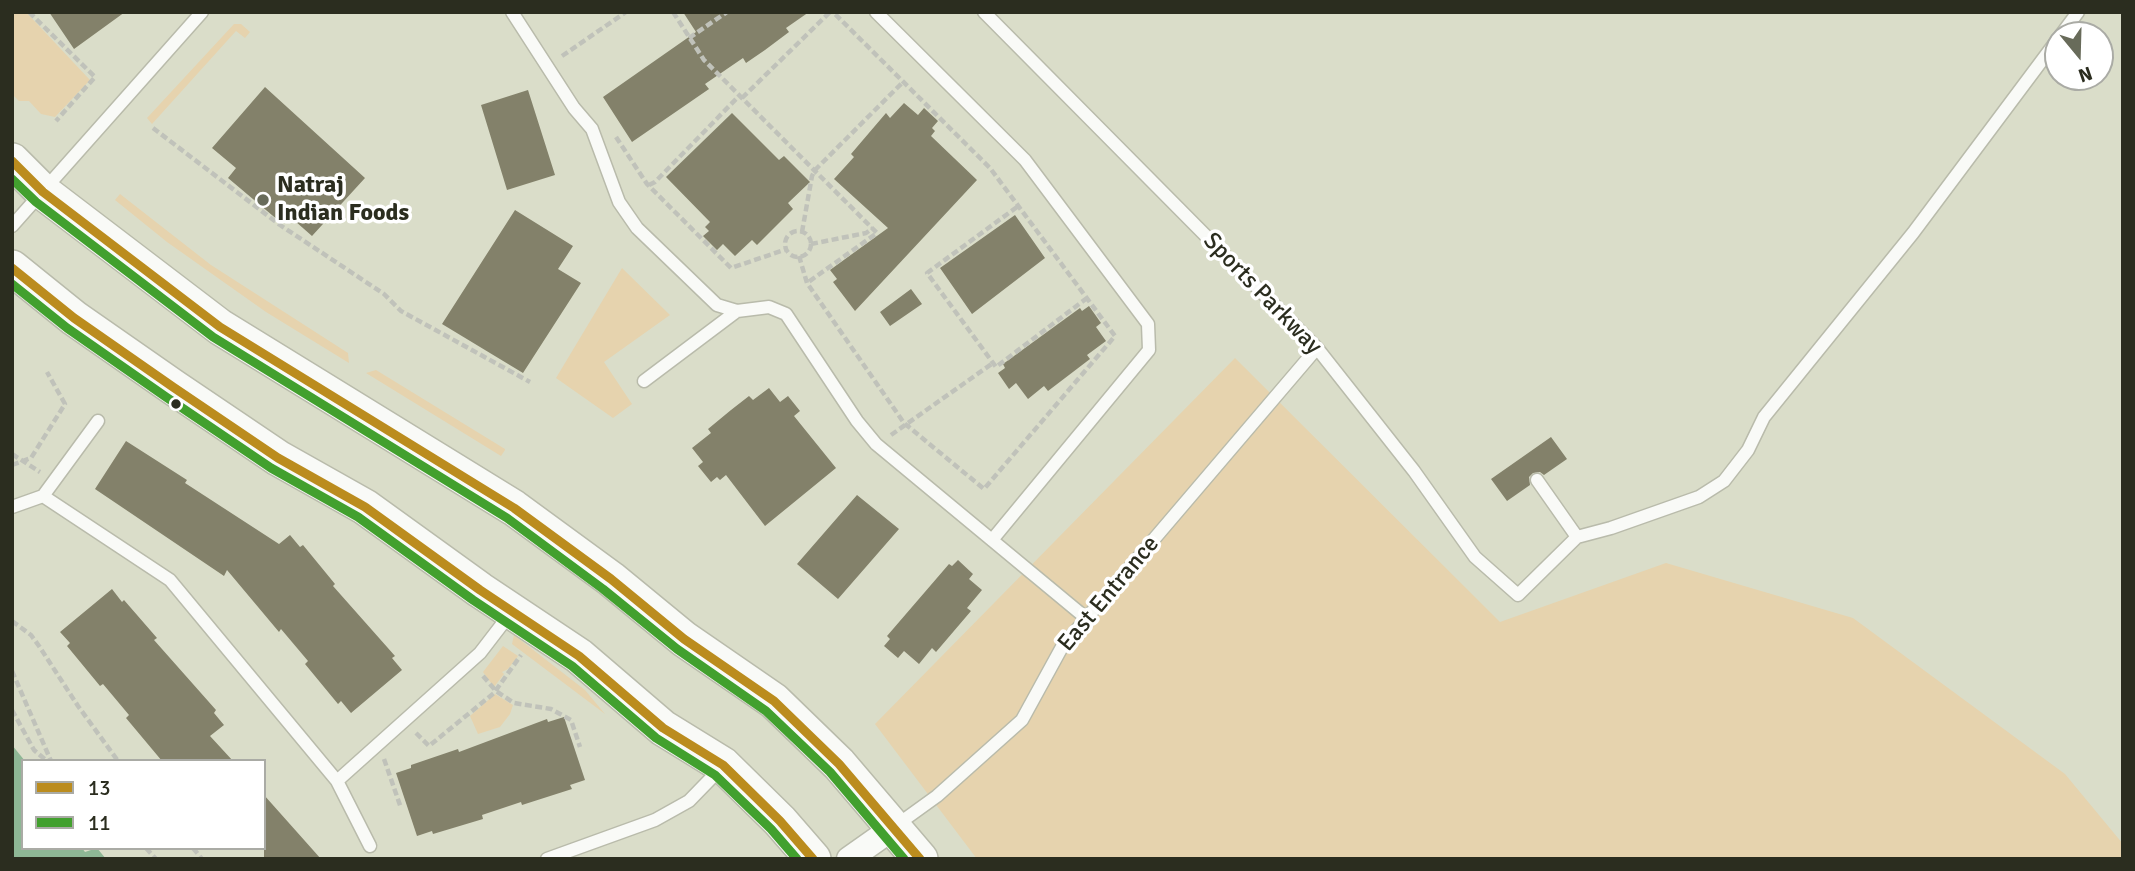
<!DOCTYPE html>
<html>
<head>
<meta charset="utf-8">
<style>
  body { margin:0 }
  #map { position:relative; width:2135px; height:871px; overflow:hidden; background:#daddc9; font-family:Signika,sans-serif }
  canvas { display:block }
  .frame { position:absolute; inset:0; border:14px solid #2b2d1f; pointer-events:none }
  .legend { position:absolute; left:21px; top:759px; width:245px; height:91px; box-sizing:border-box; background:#fff; border:2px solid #aaaba5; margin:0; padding:9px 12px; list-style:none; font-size:21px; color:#2b2d1f }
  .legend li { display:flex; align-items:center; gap:14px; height:35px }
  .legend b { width:35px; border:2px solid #aaaba5 }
  .north { position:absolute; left:2044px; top:21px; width:70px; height:70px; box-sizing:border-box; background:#fff; border:2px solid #aaaba5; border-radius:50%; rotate:161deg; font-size:19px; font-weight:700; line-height:28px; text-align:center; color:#2b2d1f }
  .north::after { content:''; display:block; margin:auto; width:24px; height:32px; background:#686b5a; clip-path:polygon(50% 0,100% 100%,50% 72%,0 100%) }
</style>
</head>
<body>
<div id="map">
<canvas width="2135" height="871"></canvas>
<div class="frame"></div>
<ul class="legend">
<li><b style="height:9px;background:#bb8c1e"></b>13</li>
<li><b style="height:9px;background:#42a02e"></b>11</li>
</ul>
<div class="north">N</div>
</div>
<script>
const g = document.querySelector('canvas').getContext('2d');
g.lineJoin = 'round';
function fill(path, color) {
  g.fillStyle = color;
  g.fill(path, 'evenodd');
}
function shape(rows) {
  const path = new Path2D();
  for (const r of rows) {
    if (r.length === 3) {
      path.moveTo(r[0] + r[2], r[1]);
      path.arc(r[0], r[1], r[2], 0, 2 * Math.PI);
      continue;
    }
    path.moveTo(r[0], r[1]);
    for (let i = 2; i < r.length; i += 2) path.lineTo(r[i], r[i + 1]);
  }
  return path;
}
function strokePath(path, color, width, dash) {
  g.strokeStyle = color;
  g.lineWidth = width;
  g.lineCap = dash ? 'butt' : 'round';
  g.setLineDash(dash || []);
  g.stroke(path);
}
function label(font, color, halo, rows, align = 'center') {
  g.font = font + ' Signika,sans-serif';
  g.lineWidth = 7;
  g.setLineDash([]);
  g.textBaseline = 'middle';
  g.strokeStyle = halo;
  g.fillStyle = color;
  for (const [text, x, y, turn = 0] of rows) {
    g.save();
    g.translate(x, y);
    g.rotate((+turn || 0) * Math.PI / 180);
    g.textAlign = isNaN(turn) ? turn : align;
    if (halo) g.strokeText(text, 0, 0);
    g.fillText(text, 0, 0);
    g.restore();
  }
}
fill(shape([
  [12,12,26,12,90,80,55,117,41,114,29,101,19,101,12,94],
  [234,24,241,24,250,32,245,38,236,31,152,124,147,118],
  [120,194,211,265,348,353,349,363,266,312,167,242,115,200],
  [622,268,670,315,604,362,632,404,613,418,556,378],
  [1235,358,1500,622,1666,563,1853,618,2065,774,2123,844,2123,859,977,859,875,724],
  [376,370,505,449,505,450,501,456,366,373],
  [514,635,585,690,605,714,512,644],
  [503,646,518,656,508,669,502,672,504,674,494,687,483,672],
  [495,694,513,705,510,714,500,727,478,734,470,716]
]), '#e6d3ae');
fill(shape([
  [12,745,25,761,23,761,23,848,82,848,85,852,97,848,106,859,12,859]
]), '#8eb795');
fill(shape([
  [49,12,125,12,74,49],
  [683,12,809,12,786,28,789,32,765,50,746,63,743,58,705,84,709,89,632,142,603,97,696,32],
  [265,87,365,178,312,236,287,214,279,221,228,178,236,168,212,148],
  [528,90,555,175,507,190,481,105],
  [904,103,918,115,924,108,938,121,932,128,935,131,931,136,977,180,855,311,833,282,837,279,830,270,888,228,834,179,854,157,851,154,886,113,890,118],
  [732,113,779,160,784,156,810,182,788,203,793,209,757,245,752,240,735,256,723,244,717,250,703,236,709,231,705,227,710,222,666,177],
  [515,210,573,246,558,269,581,283,523,373,442,324],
  [1015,215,1045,258,972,314,940,268],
  [911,289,922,304,890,326,880,312],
  [1089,306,1101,323,1096,327,1106,341,1087,355,1090,359,1048,391,1044,386,1028,399,1016,383,1009,389,998,373,1005,368,1003,364,1080,308,1082,311],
  [769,388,780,402,788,396,800,411,794,416,836,468,765,526,726,475,720,480,717,477,711,482,698,466,703,462,692,448,711,433,708,429,731,410,749,396,753,400],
  [1551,437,1567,459,1544,475,1540,472,1533,473,1529,477,1530,485,1507,501,1491,479],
  [126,441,187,480,185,483,279,544,290,535,300,547,303,545,335,584,333,586,395,656,392,658,402,670,351,713,341,701,338,704,305,664,308,661,281,629,279,632,227,570,224,576,95,489],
  [857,495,899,529,838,599,797,564],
  [958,560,973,574,969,579,982,590,967,608,971,611,936,652,932,648,919,664,904,651,898,658,884,646,890,639,887,636,949,564,952,566],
  [112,589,122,602,124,600,157,638,154,640,216,710,214,713,224,725,210,736,233,761,162,761,126,718,129,715,103,684,100,686,67,646,70,643,60,632],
  [564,717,585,780,570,785,572,789,522,805,521,802,482,815,483,819,433,834,432,831,417,836,396,773,411,768,411,765,458,749,459,752,547,719,548,722],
  [264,795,321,859,264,859]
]), '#83816a');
const service = shape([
  [512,12,574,108,592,129,619,202,637,228,717,305,737,311,769,307,786,314,857,421,876,444,1086,618],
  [876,12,1025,160,1148,324,1149,350,992,540],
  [984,12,1317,348,1414,471,1475,557,1518,595,1577,537],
  [2061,35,2078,12],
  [12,226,202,12],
  [644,381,737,311],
  [1537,480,1577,537,1611,528,1699,497,1724,481,1748,450,1764,417,1913,233,2058,39],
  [43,496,98,421],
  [12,507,43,496,170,580,337,781,370,846],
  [337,781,480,653,510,614],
  [894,827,937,796,1022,720,1062,647,1317,348],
  [547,859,655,820,689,801,723,766]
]);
const minor = shape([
  [849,859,893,828]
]);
const secondary = shape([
  [12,161,43,192,220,327,514,508,611,579,684,639,774,701,839,764,920,859],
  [12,268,74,318,173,387,278,458,365,507,480,590,579,656,663,728,723,765,780,821,813,859]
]);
strokePath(service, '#b9bbab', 15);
strokePath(minor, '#b9bbab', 27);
strokePath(secondary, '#b9bbab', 38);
strokePath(shape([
  [29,12,95,77,56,121],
  [673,12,704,60,877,233,807,283],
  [689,38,727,12],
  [562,56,626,12],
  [742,98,830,12],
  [153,128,280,225,384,294,401,311,530,382],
  [616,137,647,184,731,268,787,249],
  [649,185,655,182,740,95],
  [1017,207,927,273,996,367,1087,298],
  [798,244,13],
  [802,232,812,176,815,170,903,82],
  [811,244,866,233,873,228],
  [799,256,807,283,904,423,984,489,1115,336,990,168,833,12],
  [891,435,993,363],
  [12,454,40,472],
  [12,465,31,458,65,404,47,372],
  [12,621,31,635,39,646,78,706,118,761],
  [12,671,51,761],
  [483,676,496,691,514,703,551,709,571,720,580,747],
  [12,710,34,750,47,761],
  [416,733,429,746,494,693,521,655],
  [384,759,401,808],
  [146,848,156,859],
  [193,848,202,859]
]), '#c0c2ba', 4.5, [7, 3.5]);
strokePath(service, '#f9faf7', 12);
strokePath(minor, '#f9faf7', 24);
strokePath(secondary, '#f9faf7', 35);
strokePath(shape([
  [12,161,43,192,220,327,514,508,611,579,684,639,774,701,839,764,920,859],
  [12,268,74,318,173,387,278,458,365,507,480,590,579,656,663,728,723,765,780,821,813,859]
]), '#bb8c1e', 9);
strokePath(shape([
  [12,179,36,202,213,337,507,518,603,589,677,649,766,711,830,772,904,859],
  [12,284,67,328,166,397,271,468,358,517,473,600,572,666,656,738,715,775,771,829,797,859]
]), '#42a02e', 9);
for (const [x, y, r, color] of [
  [263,200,7,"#686b5a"],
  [176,404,6,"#2b2d1f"]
]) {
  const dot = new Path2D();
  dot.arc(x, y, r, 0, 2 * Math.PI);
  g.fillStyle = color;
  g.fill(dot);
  strokePath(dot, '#fff', 2.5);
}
label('bold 24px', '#2b2d1f', '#fff', [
  ["Natraj",277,186],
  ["Indian Foods",277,214]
], 'left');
label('24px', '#2b2d1f', '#fff', [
  ["Sports Parkway",1262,294,46],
  ["East Entrance",1109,594,-50]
]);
</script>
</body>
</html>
